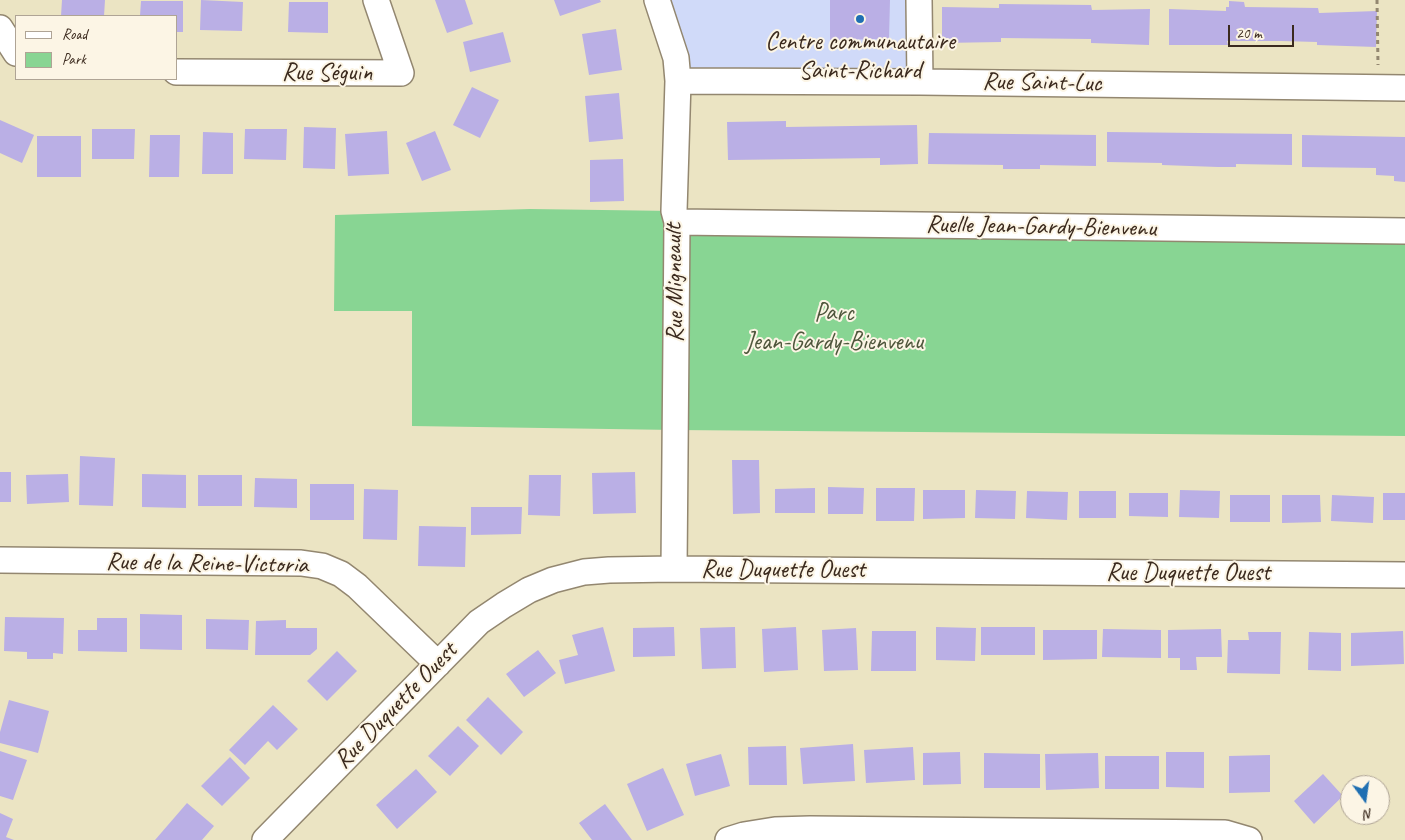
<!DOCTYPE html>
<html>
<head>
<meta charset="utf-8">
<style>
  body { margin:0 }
  #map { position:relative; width:1405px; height:840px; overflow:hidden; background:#ebe4c3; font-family:Caveat,sans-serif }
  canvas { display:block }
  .legend { position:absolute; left:15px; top:15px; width:162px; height:65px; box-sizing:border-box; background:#fcf5e5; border:1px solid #afa495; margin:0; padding:6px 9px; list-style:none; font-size:15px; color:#3b2a1e }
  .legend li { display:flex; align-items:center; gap:10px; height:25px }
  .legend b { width:25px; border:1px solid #afa495 }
  .north { position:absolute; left:1340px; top:775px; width:50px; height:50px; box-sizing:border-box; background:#fcf5e5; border:1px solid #afa495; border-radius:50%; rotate:166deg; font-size:14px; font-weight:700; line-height:20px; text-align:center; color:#3b2a1e }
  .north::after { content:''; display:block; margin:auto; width:18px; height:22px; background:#1f6fb2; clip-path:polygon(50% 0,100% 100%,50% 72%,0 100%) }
  .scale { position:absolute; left:1228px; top:25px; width:66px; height:22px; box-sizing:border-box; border:2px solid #3b2a1e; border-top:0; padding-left:6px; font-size:15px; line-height:18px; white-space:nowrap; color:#3b2a1e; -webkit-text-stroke:4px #fcf5e5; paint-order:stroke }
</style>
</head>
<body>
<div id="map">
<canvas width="1405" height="840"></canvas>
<ul class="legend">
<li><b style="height:6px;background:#fff"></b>Road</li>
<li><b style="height:14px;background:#88d593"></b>Park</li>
</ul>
<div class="north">N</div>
<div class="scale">20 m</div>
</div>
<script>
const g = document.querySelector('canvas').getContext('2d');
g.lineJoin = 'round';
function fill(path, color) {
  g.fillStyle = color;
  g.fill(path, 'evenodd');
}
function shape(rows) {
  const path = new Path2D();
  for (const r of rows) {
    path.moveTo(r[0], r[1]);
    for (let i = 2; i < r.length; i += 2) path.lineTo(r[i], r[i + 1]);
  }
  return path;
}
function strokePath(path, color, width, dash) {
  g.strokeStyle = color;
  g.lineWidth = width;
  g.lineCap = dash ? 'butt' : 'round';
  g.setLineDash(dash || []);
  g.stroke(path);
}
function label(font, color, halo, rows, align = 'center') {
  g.font = font + ' Caveat,sans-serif';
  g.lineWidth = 4;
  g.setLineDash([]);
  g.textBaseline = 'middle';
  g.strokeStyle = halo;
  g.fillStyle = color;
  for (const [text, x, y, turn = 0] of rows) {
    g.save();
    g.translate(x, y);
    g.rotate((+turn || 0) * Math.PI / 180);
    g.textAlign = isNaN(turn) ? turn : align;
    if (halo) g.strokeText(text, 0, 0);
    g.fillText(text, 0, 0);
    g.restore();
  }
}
fill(shape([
  [657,0,919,0,920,82,678,81]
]), '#d0daf9');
fill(shape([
  [530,209,674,211,1405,231,1405,436,675,430,412,426,412,311,334,311,335,215]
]), '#88d593');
fill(shape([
  [62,0,105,0,104,16,61,16],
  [201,0,243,2,242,31,200,30],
  [435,0,465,0,473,24,447,33],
  [554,0,600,0,601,2,560,16],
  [830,0,890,0,889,39,830,40],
  [141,1,183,1,183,32,176,32,176,16,140,16],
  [1229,1,1244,2,1245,7,1318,8,1319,13,1377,11,1376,47,1317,45,1317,42,1281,41,1227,41,1228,45,1169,45,1169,9,1226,11,1226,7,1229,7],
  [289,2,328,2,328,33,288,32],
  [999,4,1091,5,1092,10,1150,9,1149,45,1091,43,1091,39,1001,38,1001,42,942,43,942,7,999,8],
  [616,29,622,70,589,75,582,34],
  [503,32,511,62,470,72,463,42],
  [472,87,499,100,480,138,453,125],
  [619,93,623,139,589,142,585,96],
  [0,120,34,135,22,163,0,153],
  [786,121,786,127,917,125,918,164,880,165,880,158,728,160,727,122],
  [304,127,336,128,335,169,303,168],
  [92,129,135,129,134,159,92,159],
  [245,129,287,129,286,160,244,159],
  [387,131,389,174,348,176,345,134],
  [435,131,451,170,422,181,406,143],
  [203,132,233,133,233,174,202,174],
  [1107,132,1292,134,1292,165,1236,164,1236,167,1218,167,1162,165,1162,163,1107,162],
  [929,133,1096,135,1096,166,1040,165,1040,169,1003,169,1003,165,928,164],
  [150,135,180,135,179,177,149,177],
  [1302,135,1405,137,1405,182,1394,181,1394,176,1376,175,1376,168,1302,167],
  [37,136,81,136,81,177,37,177],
  [623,159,624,201,590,202,590,160],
  [80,456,115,458,113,506,79,505],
  [732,460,759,460,760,513,733,514],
  [0,472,11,472,11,502,0,502],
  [635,472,636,513,593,514,592,473],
  [68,474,69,502,27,504,26,475],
  [142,474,186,475,186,508,142,507],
  [198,475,242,475,242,506,198,506],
  [529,475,561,475,560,516,528,515],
  [255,478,297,479,297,508,254,507],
  [310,484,354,484,354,520,310,520],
  [828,487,864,488,863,514,828,514],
  [815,488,815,513,775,513,775,489],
  [876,488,915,488,914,521,876,521],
  [364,489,398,490,397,540,363,539],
  [923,490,965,490,965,518,923,519],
  [976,490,1016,491,1015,519,975,518],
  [1180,490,1220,491,1219,518,1179,517],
  [1027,491,1068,492,1067,520,1026,518],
  [1079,491,1116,491,1116,518,1079,518],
  [1129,493,1168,493,1168,517,1129,516],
  [1383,493,1405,493,1405,520,1383,520],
  [1230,495,1270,495,1270,522,1230,522],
  [1282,495,1320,495,1321,522,1282,523],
  [1332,495,1374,497,1373,523,1331,521],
  [471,507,522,507,521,534,471,535],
  [419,526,466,527,465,567,418,566],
  [140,614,182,615,182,650,140,649],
  [5,617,64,618,63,654,53,653,53,659,27,659,27,652,4,651],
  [97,618,127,618,127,652,78,651,78,630,97,630],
  [206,619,249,620,248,650,206,649],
  [286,620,286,628,317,628,317,649,310,655,255,655,256,621],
  [603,627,615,671,565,684,559,660,578,655,572,635],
  [674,627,675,656,633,657,633,628],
  [735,627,736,668,702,669,700,628],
  [796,627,798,670,764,672,762,629],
  [936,627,976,628,975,661,936,660],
  [981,627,1035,627,1035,655,981,655],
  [856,628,858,670,824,671,822,630],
  [1103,629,1161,630,1161,658,1102,657],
  [1221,629,1222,657,1196,657,1197,670,1180,670,1180,658,1168,658,1168,630],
  [1043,630,1097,630,1097,659,1043,660],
  [872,631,916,631,916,671,871,671],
  [1403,631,1404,664,1351,666,1351,633],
  [1248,632,1281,632,1280,674,1227,673,1228,640,1249,640],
  [1309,632,1341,633,1341,671,1308,670],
  [538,650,556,673,524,697,506,674],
  [337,651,357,671,327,701,307,681],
  [488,697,523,732,501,755,466,720],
  [9,700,49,711,38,753,0,743,0,732],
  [273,705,298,729,277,750,268,741,245,765,229,750],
  [458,726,479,746,450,776,428,756],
  [853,744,855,781,803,784,800,748],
  [786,746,787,785,749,785,748,747],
  [913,747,915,780,866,783,864,750],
  [0,751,27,760,13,800,0,796],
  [960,752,961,784,923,785,923,753],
  [1166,752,1204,752,1204,788,1166,787],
  [984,753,1040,754,1040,788,984,788],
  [1098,753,1099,788,1046,790,1045,754],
  [721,754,730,786,695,796,686,764],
  [1270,755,1270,792,1229,793,1229,756],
  [1105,756,1159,756,1159,789,1105,789],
  [230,757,250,778,222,806,201,786],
  [663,768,684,815,647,831,627,784],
  [416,769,437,792,397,829,376,805],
  [1323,774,1343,796,1314,824,1294,801],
  [187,803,214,826,202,840,155,840],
  [605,804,632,840,592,840,579,823],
  [0,813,13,819,6,837,14,840,0,840]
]), '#baafe5');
const street = shape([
  [657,0,676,58,678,81,674,211,677,222,674,569],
  [919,0,920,82],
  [0,28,16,53],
  [176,72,401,73,376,0],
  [678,81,920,82,1405,88],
  [677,222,1405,231],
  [0,560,301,563,322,566,341,574,357,586,438,664],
  [265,840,479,622,504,605,529,590,553,580,584,572,609,570,674,569,1405,575],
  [728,840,744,835,775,830,810,829,1225,833,1249,840]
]);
strokePath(street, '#938770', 28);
strokePath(shape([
  [1377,0,1378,65]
]), '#938770', 3, [4, 4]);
strokePath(street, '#fff', 25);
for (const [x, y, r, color] of [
  [860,19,5,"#1f6fb2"]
]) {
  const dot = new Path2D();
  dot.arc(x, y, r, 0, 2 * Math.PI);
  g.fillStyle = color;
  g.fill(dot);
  strokePath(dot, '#fcf5e5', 2);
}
label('25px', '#3b2a1e', '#fcf5e5', [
  ["Centre communautaire",860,42],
  ["Saint-Richard",860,71]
]);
label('25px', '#3b2a1e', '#fcf5e5', [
  ["Rue Séguin",327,73],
  ["Rue Saint-Luc",1042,83,1],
  ["Ruelle Jean-Gardy-Bienvenu",1041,227,1],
  ["Rue Migneault",675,283,-91],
  ["Rue de la Reine-Victoria",207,564,1],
  ["Rue Duquette Ouest",783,570],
  ["Rue Duquette Ouest",1188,573],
  ["Rue Duquette Ouest",396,706,-46]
]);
label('25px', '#4e553b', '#fcf5e5', [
  ["Parc",834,313],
  ["Jean-Gardy-Bienvenu",834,342]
]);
</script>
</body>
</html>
